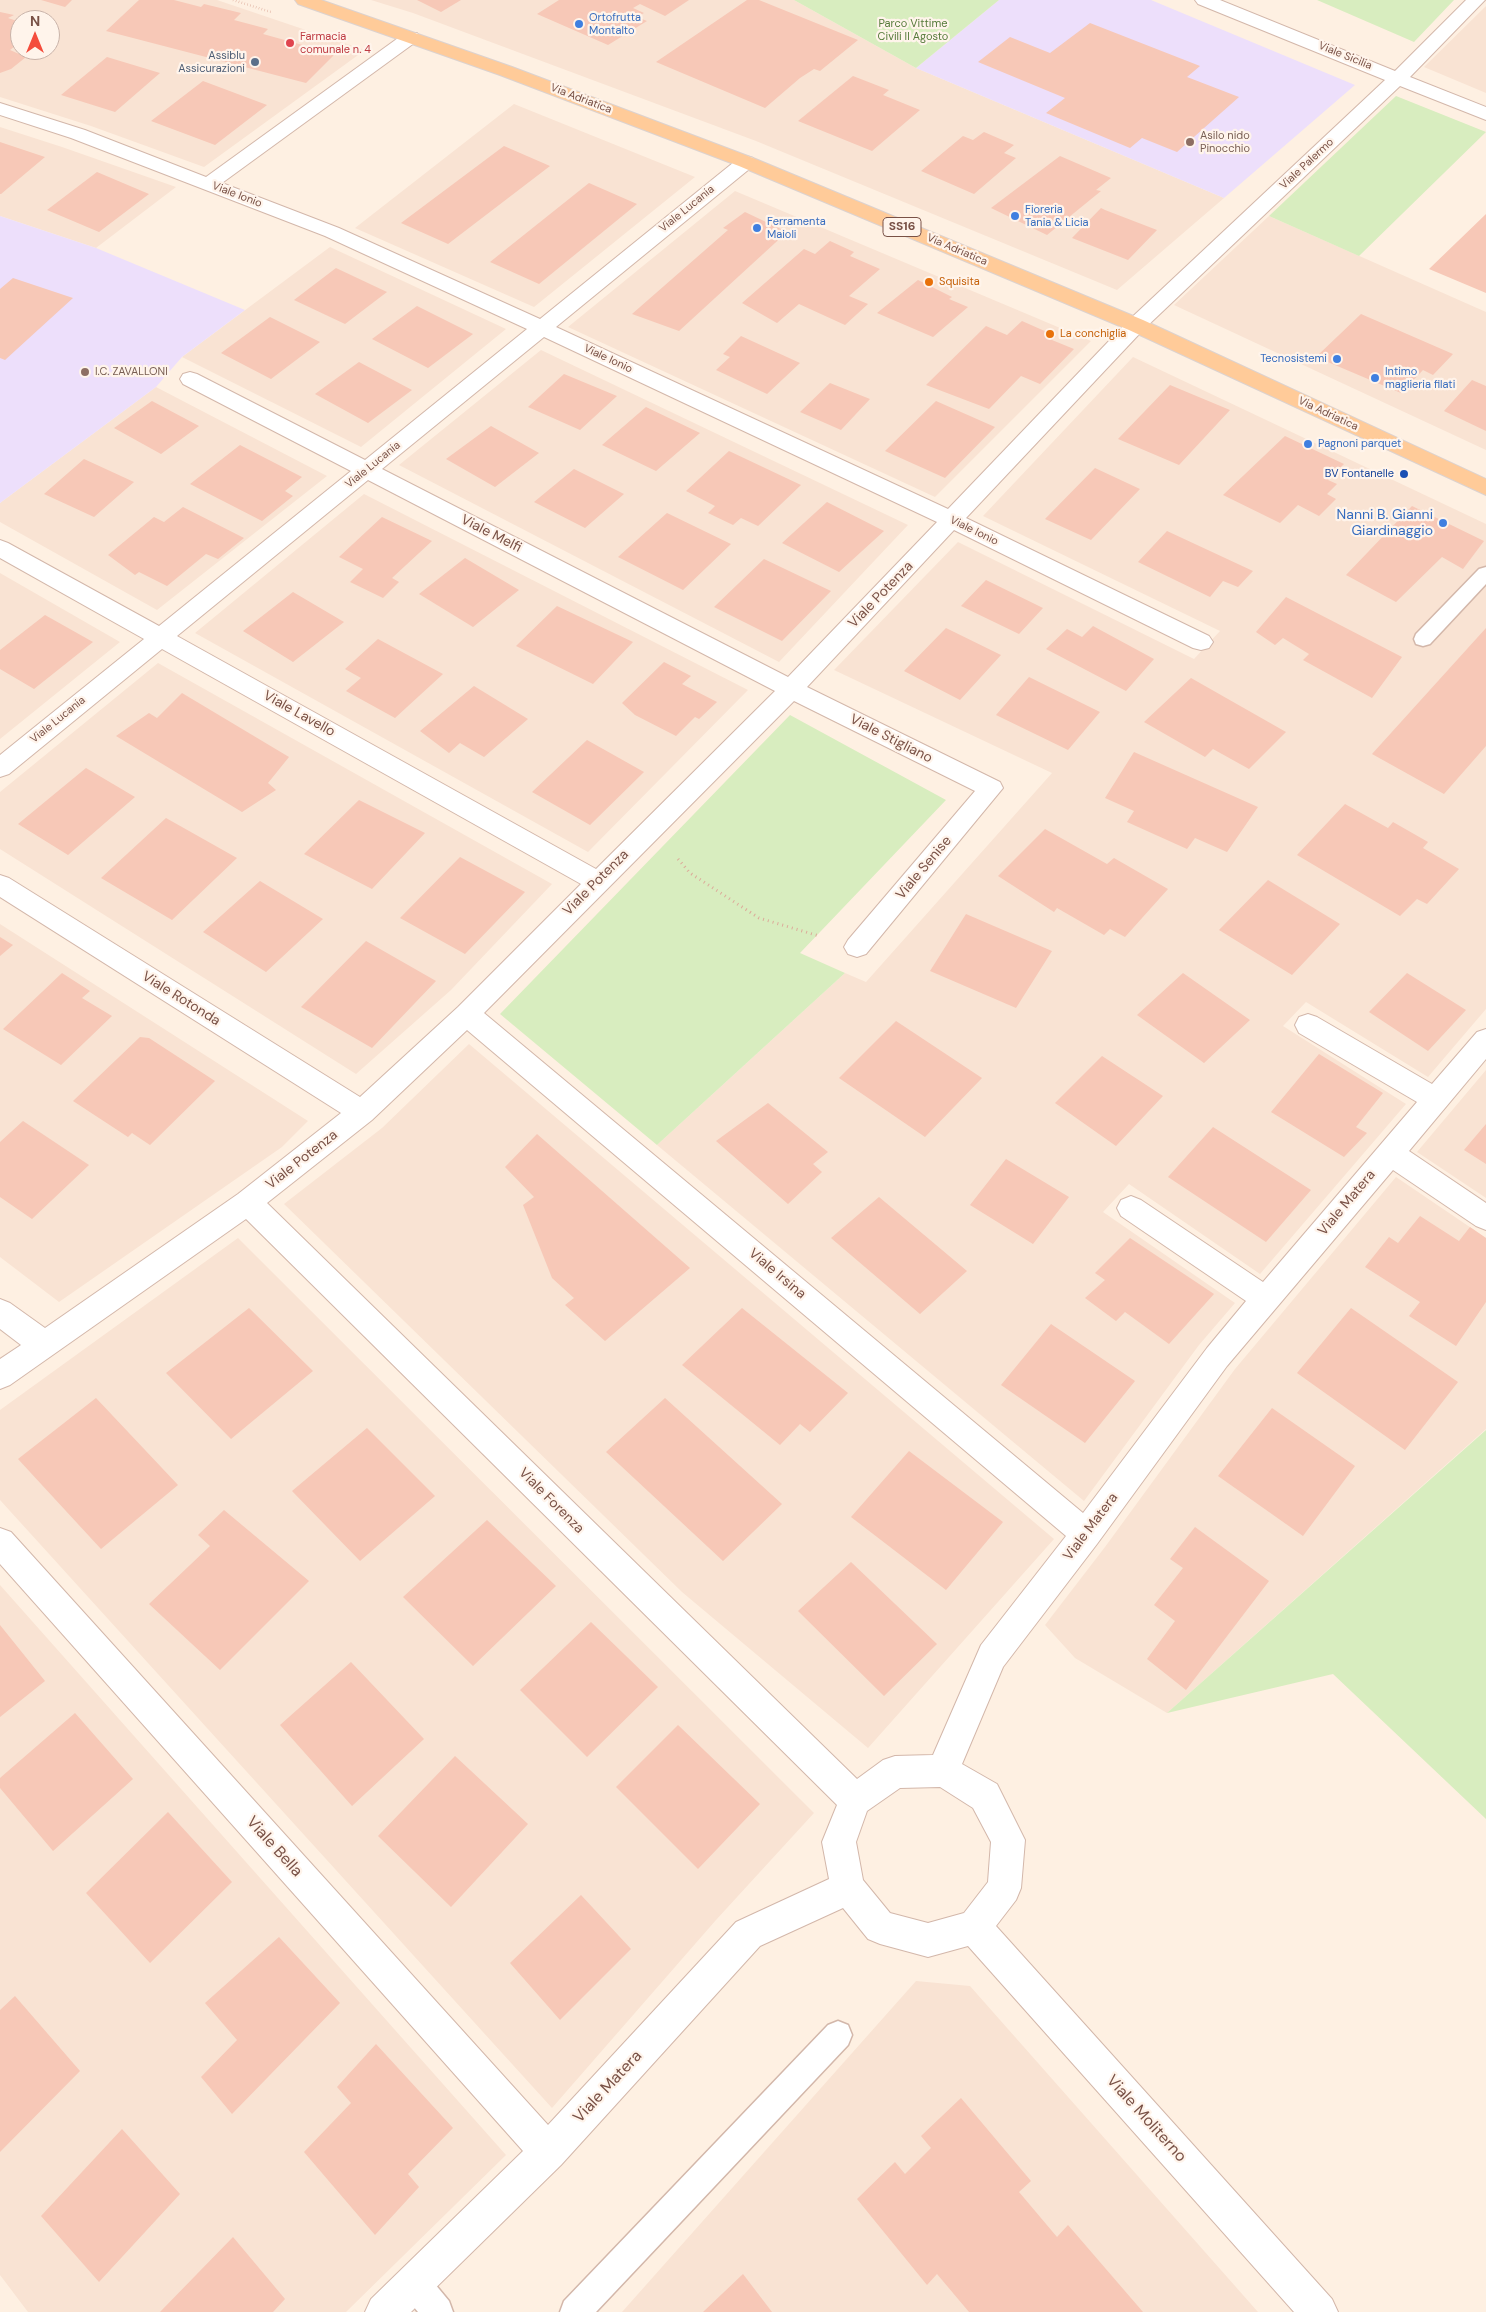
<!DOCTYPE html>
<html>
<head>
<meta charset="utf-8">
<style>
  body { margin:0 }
  #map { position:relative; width:1486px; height:2312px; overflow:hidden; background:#fef0e2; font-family:"DM Sans",sans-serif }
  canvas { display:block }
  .north { position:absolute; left:10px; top:10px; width:50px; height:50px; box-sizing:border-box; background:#fff4eb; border:1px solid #c9b3a9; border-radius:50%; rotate:0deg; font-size:14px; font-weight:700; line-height:20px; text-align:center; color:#795146 }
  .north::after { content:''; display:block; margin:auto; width:18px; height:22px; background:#f44c3c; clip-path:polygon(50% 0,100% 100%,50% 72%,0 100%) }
</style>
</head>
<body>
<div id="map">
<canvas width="1486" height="2312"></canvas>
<div class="north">N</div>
</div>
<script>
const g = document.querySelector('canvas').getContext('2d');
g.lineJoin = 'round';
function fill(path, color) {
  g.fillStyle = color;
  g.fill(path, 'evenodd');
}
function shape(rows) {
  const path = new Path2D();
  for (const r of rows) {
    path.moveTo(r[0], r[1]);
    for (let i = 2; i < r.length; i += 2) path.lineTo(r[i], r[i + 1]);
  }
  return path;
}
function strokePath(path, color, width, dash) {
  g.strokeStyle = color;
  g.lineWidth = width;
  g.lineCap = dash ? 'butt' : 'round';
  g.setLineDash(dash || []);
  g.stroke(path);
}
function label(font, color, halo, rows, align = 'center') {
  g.font = font + ' "DM Sans",sans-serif';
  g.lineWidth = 4.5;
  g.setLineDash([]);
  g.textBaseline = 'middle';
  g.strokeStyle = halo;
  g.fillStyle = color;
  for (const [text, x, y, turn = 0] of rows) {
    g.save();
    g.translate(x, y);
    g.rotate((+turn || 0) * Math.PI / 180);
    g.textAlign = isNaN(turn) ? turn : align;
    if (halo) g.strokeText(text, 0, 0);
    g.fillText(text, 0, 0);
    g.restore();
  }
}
fill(shape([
  [0,0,217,0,365,50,204,167,91,126,0,97],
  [20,20,50,20,50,50,20,50],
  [371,0,794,0,916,68,1224,198,1117,290,756,141,413,13],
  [1486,6,1486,93,1424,67],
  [514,104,695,177,534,307,355,228],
  [0,127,62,147,176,187,96,248,0,216],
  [735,191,1091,341,935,497,568,327],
  [1269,216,1486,312,1486,450,1174,305],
  [330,247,506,329,361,447,182,357],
  [541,350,908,525,779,662,399,465],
  [1133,357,1486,524,1486,1009,1428,1077,1306,1002,1283,1026,1406,1104,1260,1274,1129,1184,1103,1212,1235,1303,1199,1345,1084,1501,657,1145,845,973,866,982,1052,773,834,670,958,542,1194,659,1220,631,983,516],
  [156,387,327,476,157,610,0,522,0,503],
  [364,494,748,690,588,852,195,633],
  [0,573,120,642,0,739],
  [158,663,552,884,451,990,356,1074,0,849,0,792],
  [0,924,308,1121,282,1147,59,1302,0,1257],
  [469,1044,1054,1539,868,1748,682,1592,284,1204,382,1128],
  [1486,1070,1486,1198,1417,1152],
  [1396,1177,1486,1238,1486,1429,1167,1713,1075,1658,1045,1625,1105,1547,1235,1369],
  [238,1238,814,1813,716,1920,552,2108,0,1500,0,1410],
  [0,1585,506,2155,346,2312,28,2312,0,2275],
  [916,1981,970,1986,1258,2312,622,2312]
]), '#f9e3d3');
fill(shape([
  [999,0,1151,0,1355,85,1224,198,916,68],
  [0,216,96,248,245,310,182,357,156,387,0,503]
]), '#eddffb');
fill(shape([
  [794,0,999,0,916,68],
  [1317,0,1454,0,1414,42],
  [1396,96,1486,132,1359,256,1269,216],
  [790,715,946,800,800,953,845,973,657,1145,500,1014],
  [1486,1430,1486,1819,1333,1674,1167,1713]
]), '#d8edbf');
fill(shape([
  [41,0,72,0,65,7],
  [139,0,174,0,201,7,204,4,241,13,234,20,268,29,263,34,335,54,306,83,106,31],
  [417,0,461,0,441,12],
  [559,0,689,0,665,16,640,4,633,8,644,13,637,17,647,21,608,45,537,14],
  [747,0,759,0,858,40,820,71,814,69,800,78,765,108,656,62],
  [0,12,14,15,8,18,20,22,20,42,10,50,26,57,11,69,0,73],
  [1090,23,1200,66,1187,77,1239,97,1177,152,1142,138,1130,148,1046,113,1065,98,978,62,1010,37,1050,53],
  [107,57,160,73,115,112,61,95],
  [853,76,889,90,883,95,920,110,872,151,798,121],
  [203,81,267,105,215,145,151,121],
  [984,132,1014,145,1004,153,1016,158,974,194,921,171,963,136,973,140],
  [0,142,45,157,1,194,0,194],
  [504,146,550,166,448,244,401,223],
  [1060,156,1111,178,1096,190,1101,191,1047,235,991,208],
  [97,172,149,194,99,232,47,210],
  [589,183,637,204,539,284,490,262],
  [1101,208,1105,210,1157,230,1128,260,1072,238],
  [745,212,787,232,679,331,632,314,728,230,723,228],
  [1486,214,1486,293,1429,269],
  [830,241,854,252,850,256,880,269,849,296,868,304,845,325,799,304,777,323,742,303,804,249,815,254],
  [336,268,387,292,345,324,294,300],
  [13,278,73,298,5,360,0,358,0,289],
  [918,280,952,297,949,299,968,307,933,337,877,313],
  [417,306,473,334,428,368,372,339],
  [1361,314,1453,354,1433,375,1423,370,1401,393,1316,357],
  [270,317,320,342,271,379,221,353],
  [1022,321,1056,336,1052,340,1074,349,1040,384,1021,376,989,409,926,385,986,326,1007,335],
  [741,336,800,363,767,394,716,370,730,357,723,354],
  [359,362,412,390,368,423,315,394],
  [564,374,617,396,580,430,528,407],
  [1472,380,1486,386,1486,431,1444,411],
  [830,383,870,399,841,430,800,412],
  [1170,385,1230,410,1179,465,1118,439],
  [152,401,199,426,161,454,114,428],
  [936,401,995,427,945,478,885,451],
  [646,407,700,433,656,471,602,445],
  [491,426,539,453,495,487,446,459],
  [1285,436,1344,464,1328,480,1337,484,1327,494,1336,499,1319,516,1298,505,1280,523,1223,495],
  [240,445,302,477,285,491,293,496,262,521,190,484],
  [729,451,801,485,758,526,741,518,733,525,708,513,715,506,686,491],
  [84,459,134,482,94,517,44,494],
  [1095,468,1140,489,1091,540,1045,519],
  [574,469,624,494,585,528,534,502],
  [827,502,884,531,839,572,782,543],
  [1412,506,1484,541,1463,569,1442,557,1396,602,1346,575],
  [183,507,244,538,218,559,206,554,167,586,139,572,135,575,108,555,154,517,164,522],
  [667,513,731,544,683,590,618,557],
  [382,517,432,541,392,578,399,582,383,598,350,582,363,569,339,557],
  [1167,531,1253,571,1238,587,1223,581,1210,597,1138,562],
  [465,558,519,590,473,627,419,594],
  [764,559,831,591,782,641,714,607],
  [986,580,1043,608,1019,634,961,606],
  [293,592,344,622,293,662,243,631],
  [1286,597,1402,657,1372,698,1303,660,1309,654,1283,638,1275,645,1256,632],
  [557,606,633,642,593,684,516,646],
  [45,615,93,642,34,689,0,669,0,650],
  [1093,626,1154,659,1126,691,1046,649,1067,629,1082,637],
  [946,628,1001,655,960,700,904,671],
  [1486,628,1486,746,1444,794,1372,754],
  [378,639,443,674,395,718,346,691,361,678,345,669],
  [664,662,691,676,682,684,717,702,699,719,695,717,676,736,635,715,622,703],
  [1029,677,1100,712,1068,750,996,715],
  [1191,678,1286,732,1249,769,1213,749,1205,757,1144,722],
  [474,686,528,719,484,757,460,743,449,753,420,731],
  [182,693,289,757,268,783,276,790,242,812,116,736,149,713,157,718],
  [587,740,644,772,590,825,532,792],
  [1134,752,1258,807,1227,852,1195,838,1187,849,1127,822,1134,811,1105,798],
  [86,768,135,797,68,855,18,824],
  [359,800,425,833,372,889,304,854],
  [1345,804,1388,828,1393,822,1428,842,1423,848,1459,869,1427,904,1417,899,1400,916,1297,855],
  [166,818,237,858,172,920,101,878],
  [1045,829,1107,864,1114,858,1168,889,1125,937,1110,929,1104,935,1057,908,1054,912,998,876],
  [460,857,525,892,465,954,400,918],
  [1268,880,1340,924,1292,975,1219,930],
  [260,881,323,919,266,972,203,932],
  [966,914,1052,951,1016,1008,930,971],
  [0,937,13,945,0,956],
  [366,941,436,981,372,1048,301,1007],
  [62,973,90,991,82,998,112,1016,61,1065,3,1029],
  [1183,973,1250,1020,1204,1063,1137,1015],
  [1407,973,1466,1010,1428,1051,1369,1012],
  [896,1021,982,1078,925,1137,839,1078],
  [140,1037,149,1038,215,1081,150,1145,132,1133,128,1137,73,1101],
  [1319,1054,1383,1093,1356,1127,1367,1133,1344,1157,1271,1112],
  [1102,1056,1163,1096,1116,1146,1055,1103],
  [768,1103,828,1152,813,1164,822,1172,788,1204,716,1141],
  [23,1121,89,1165,32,1219,0,1197,0,1142],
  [1486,1124,1486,1164,1464,1150],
  [1213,1127,1311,1190,1266,1242,1168,1177],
  [537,1134,690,1268,605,1341,565,1305,574,1298,552,1278,523,1205,534,1197,505,1167],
  [1006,1159,1069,1197,1033,1244,970,1205],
  [879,1197,967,1271,920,1314,831,1238],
  [1420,1216,1459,1241,1470,1227,1486,1238,1486,1302,1456,1346,1409,1316,1420,1302,1365,1267,1389,1237,1398,1243],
  [1130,1238,1214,1294,1169,1344,1125,1312,1116,1321,1085,1298,1105,1280,1095,1273],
  [249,1308,313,1371,231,1439,166,1373],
  [742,1308,848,1393,810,1432,800,1424,780,1445,682,1365],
  [1351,1308,1458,1382,1405,1450,1297,1373],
  [1051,1324,1135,1381,1085,1443,1001,1385],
  [96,1398,178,1485,101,1549,18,1459],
  [665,1398,782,1504,723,1561,606,1452],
  [1272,1408,1355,1466,1303,1536,1218,1476],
  [367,1428,435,1496,360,1561,292,1491],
  [909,1451,1003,1522,946,1590,851,1517],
  [224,1510,309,1581,220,1670,149,1604,210,1546,198,1535],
  [487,1520,556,1586,473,1666,403,1597],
  [1195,1527,1269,1581,1186,1690,1147,1659,1175,1621,1154,1605,1183,1568,1170,1559],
  [851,1562,937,1644,884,1696,798,1611],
  [591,1622,658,1687,587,1757,520,1690],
  [0,1625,45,1681,0,1717],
  [351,1662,424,1739,352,1806,280,1725],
  [75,1713,133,1779,53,1851,0,1788,0,1778],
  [678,1725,760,1804,698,1869,616,1787],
  [455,1756,528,1824,451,1907,378,1836],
  [168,1812,232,1882,150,1963,86,1893],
  [581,1895,631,1949,560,2020,510,1963],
  [279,1937,340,2003,232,2114,201,2077,237,2040,205,2003],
  [15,1996,80,2071,0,2152,0,2010],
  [376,2044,453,2128,408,2174,419,2187,375,2235,304,2152,351,2103,337,2087],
  [961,2098,1031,2181,1019,2192,1057,2237,1068,2225,1143,2312,969,2312,937,2274,927,2285,857,2199,895,2162,905,2174,931,2148,921,2136],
  [122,2129,180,2194,99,2282,41,2216],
  [233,2237,285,2299,273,2312,160,2312],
  [743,2274,772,2312,703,2312]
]), '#f7c8b7');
const lane = shape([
  [1486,567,1486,584,1430,644,1423,646,1416,644,1414,639,1416,634,1479,569,1486,567],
  [838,2021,848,2025,852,2035,848,2045,596,2312,560,2312,564,2301,828,2025,838,2021],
  [414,2268,425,2272,449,2301,453,2312,418,2312,403,2294,399,2283,403,2272,414,2268]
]);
const street = shape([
  [1195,0,1220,0,1395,71,1466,0,1485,0,1410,77,1486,107,1486,120,1400,86,1143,330,966,518,1209,636,1213,642,1209,648,1201,650,1193,648,954,530,807,687,1000,782,1003,788,866,954,857,957,848,954,844,947,848,940,975,791,794,701,484,1013,1083,1513,1207,1348,1246,1301,1121,1216,1117,1208,1121,1200,1131,1196,1141,1200,1263,1282,1417,1102,1299,1033,1295,1025,1299,1017,1308,1014,1317,1017,1432,1084,1477,1032,1486,1029,1486,1059,1409,1151,1486,1203,1486,1230,1476,1226,1393,1170,1227,1366,1097,1544,1003,1667,962,1764,997,1784,1025,1840,1021,1888,1016,1900,996,1926,1332,2299,1338,2312,1294,2312,968,1946,928,1957,880,1944,868,1939,843,1908,760,1946,561,2165,411,2312,365,2312,371,2299,523,2151,0,1564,0,1528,11,1532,548,2125,736,1922,829,1879,822,1842,837,1805,246,1219,10,1385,0,1389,0,1359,21,1345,0,1329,0,1299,10,1303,45,1328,238,1194,341,1113,0,897,0,875,9,878,360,1097,458,1007,581,884,162,649,9,774,0,777,0,755,144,639,0,558,0,540,8,543,159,626,351,471,183,384,180,379,183,374,190,372,197,374,365,460,527,329,325,236,71,138,0,115,0,103,85,130,206,177,405,33,417,33,420,37,417,41,222,183,339,228,540,319,739,158,746,156,753,158,756,162,753,166,556,327,948,509,1129,320,1385,80,1198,4,1195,0],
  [544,337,937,522,788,677,382,469,544,337],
  [368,480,775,691,596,869,177,636,368,480],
  [467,1030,1066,1536,981,1645,933,1755,895,1756,883,1760,857,1779,267,1203,372,1120,467,1030],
  [940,1787,973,1808,991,1842,988,1882,964,1913,928,1923,890,1913,863,1880,856,1842,867,1811,900,1788,940,1787]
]);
const primary = shape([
  [295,0,321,0,512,67,753,158,1143,320,1486,479,1486,495,1129,330,739,166,500,75,298,4,295,0]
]);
strokePath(lane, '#d3b7aa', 3);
strokePath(street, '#d3b7aa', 2);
strokePath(primary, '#dcd2cf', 2);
strokePath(shape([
  [233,0,271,12]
]), '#dcab9a', 2.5, [0.5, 2.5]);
strokePath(shape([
  [678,859,690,873,759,918,819,936]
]), '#dcab9a', 3, [1, 4]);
fill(lane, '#fff');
fill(street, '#fff');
fill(primary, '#ffcb99');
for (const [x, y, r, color] of [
  [579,24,5,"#3f7fe0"],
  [290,43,5,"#e0444e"],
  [255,62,5,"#5c6f8a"],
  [1190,142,5,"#8d6e63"],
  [1015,216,5,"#3f7fe0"],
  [757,228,5,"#3f7fe0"],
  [929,282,5,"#e8710a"],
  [1050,334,5,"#e8710a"],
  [1337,359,5,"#3f7fe0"],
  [85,372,5,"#8d6e63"],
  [1375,378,5,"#3f7fe0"],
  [1308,444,5,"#3f7fe0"],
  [1404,474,5,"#1a4fb4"],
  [1443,523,5,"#3f7fe0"]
]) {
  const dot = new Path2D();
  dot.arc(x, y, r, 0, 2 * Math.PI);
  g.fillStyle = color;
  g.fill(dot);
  strokePath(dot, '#fff4eb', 2);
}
label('11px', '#366cbe', '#fff4eb', [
  ["Ortofrutta",589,18],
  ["Montalto",589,31],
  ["Fioreria",1025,210],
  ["Tania & Licia",1025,223],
  ["Ferramenta",767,222],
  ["Maioli",767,235],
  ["Tecnosistemi",1327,359,"right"],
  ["Intimo",1385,372],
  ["maglieria filati",1385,385],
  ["Pagnoni parquet",1318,444]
], 'left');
label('11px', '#557a3a', '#fff4eb', [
  ["Parco Vittime",913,24],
  ["Civili II Agosto",913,37]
]);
label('11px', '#be3a42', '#fff4eb', [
  ["Farmacia",300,37],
  ["comunale n. 4",300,50]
], 'left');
label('11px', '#4e5e75', '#fff4eb', [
  ["Assiblu",245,56],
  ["Assicurazioni",245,69]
], 'right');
label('11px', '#795146', '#fff4eb', [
  ["Viale Sicilia",1345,56,22],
  ["Via Adriatica",581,99,21],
  ["Viale Palermo",1307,164,-43],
  ["Viale Ionio",237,195,21],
  ["Viale Lucania",687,209,-39],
  ["Via Adriatica",957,250,23],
  ["Viale Ionio",608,359,25],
  ["Via Adriatica",1328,414,25],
  ["Viale Lucania",373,465,-39],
  ["Viale Ionio",974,531,26],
  ["Viale Lucania",58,720,-39]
]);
label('11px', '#785e54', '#fff4eb', [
  ["Asilo nido",1200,136],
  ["Pinocchio",1200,149],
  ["I.C. ZAVALLONI",95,372]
], 'left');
label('11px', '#c56008', '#fff4eb', [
  ["Squisita",939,282],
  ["La conchiglia",1060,334]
], 'left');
label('11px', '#164399', '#fff4eb', [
  ["BV Fontanelle",1394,474]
], 'right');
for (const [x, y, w] of [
  [902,227,38]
]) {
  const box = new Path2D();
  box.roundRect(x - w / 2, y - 9.5, w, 19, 4);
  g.fillStyle = '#fff4eb';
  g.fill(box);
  strokePath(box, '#795146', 1);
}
label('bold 12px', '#795146', null, [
  ["SS16",902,227]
]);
label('14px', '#366cbe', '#fff4eb', [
  ["Nanni B. Gianni",1433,515],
  ["Giardinaggio",1433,531]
], 'right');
label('14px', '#795146', '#fff4eb', [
  ["Viale Melfi",491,534,27],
  ["Viale Potenza",881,595,-46],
  ["Viale Lavello",299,714,29],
  ["Viale Stigliano",891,739,27],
  ["Viale Senise",924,868,-50],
  ["Viale Potenza",596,883,-45],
  ["Viale Rotonda",181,999,32],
  ["Viale Potenza",302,1160,-38],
  ["Viale Matera",1347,1203,-50],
  ["Viale Irsina",777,1274,40],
  ["Viale Forenza",551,1501,45],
  ["Viale Matera",1091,1527,-53]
]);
label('16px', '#795146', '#fff4eb', [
  ["Viale Bella",274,1847,48],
  ["Viale Matera",608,2087,-47],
  ["Viale Moliterno",1146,2119,48]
]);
</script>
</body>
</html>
